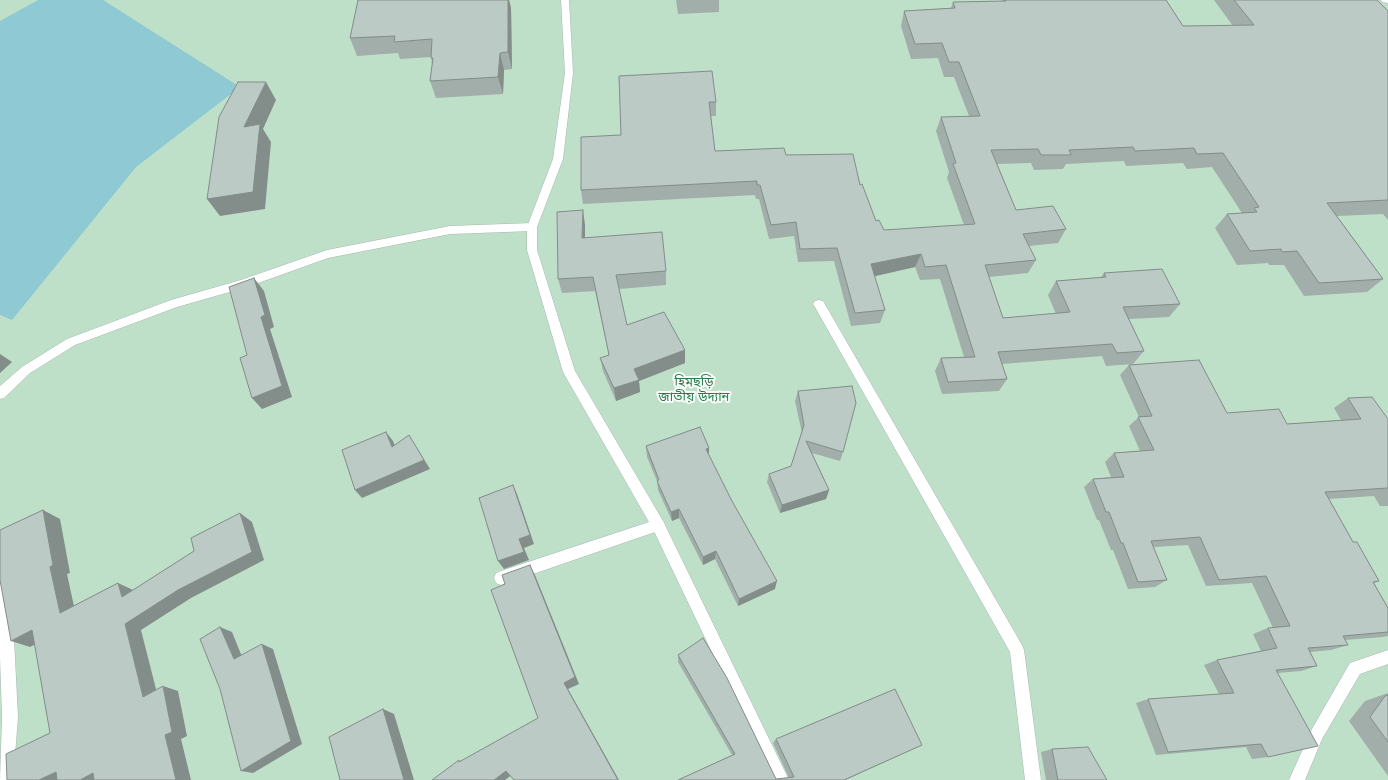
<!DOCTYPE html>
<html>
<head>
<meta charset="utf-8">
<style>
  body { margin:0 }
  canvas { display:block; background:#e6efeb }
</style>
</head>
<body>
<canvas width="1388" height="780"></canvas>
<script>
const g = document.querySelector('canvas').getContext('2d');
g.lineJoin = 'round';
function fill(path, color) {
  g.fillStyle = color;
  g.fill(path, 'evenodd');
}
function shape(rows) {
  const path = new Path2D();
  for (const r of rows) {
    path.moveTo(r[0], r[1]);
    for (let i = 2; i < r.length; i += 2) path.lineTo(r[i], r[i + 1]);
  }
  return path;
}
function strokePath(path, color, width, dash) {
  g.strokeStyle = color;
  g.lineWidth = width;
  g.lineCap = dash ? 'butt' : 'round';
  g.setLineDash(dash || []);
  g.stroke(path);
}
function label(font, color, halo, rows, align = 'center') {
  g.font = font + ' "DejaVu Sans","Noto Sans Bengali",sans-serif';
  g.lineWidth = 4;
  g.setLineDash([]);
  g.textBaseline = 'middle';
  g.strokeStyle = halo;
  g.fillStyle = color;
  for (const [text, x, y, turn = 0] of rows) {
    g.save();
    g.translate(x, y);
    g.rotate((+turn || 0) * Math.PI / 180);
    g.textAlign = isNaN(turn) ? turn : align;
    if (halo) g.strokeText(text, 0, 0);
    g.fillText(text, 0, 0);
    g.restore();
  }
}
fill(shape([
  [0,0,1388,0,1388,780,0,780]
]), '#bfe0c8');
fill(shape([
  [38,0,103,0,240,87,136,167,12,320,0,315,0,21]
]), '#8ec9d4');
const service = shape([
  [819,300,823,301,1022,645,1024,650,1041,780,1025,780,1010,652,815,307,813,304,815,301,819,300]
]);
const minor = shape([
  [1381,0,1388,0,1388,3,1382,2,1381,0],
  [532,223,537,227,532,231,450,234,328,258,247,287,177,307,75,345,30,373,4,398,0,399,0,386,22,367,67,339,171,300,241,280,327,250,450,226,532,223],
  [658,519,663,521,665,525,663,529,658,531,501,585,496,583,494,578,496,573,501,571,658,519],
  [0,554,5,556,7,561,11,581,18,717,13,780,0,780,2,717,0,657,0,554],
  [1388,650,1388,664,1360,674,1322,739,1305,780,1289,780,1312,729,1350,663,1388,650]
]);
const tertiary = shape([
  [561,0,569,0,573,73,563,159,537,227,537,250,575,371,663,521,789,780,773,780,653,529,563,372,527,250,527,227,553,159,565,73,561,0]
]);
strokePath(service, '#a8b8b2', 1);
strokePath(minor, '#a8b8b2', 1);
strokePath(tertiary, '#a8b8b2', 1);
fill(service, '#fff');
fill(minor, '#fff');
fill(tertiary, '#fff');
fill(shape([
  [358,0,509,0,511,8,512,69,504,70,503,94,436,98,430,81,432,64,431,57,400,59,398,53,357,56,350,38],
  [676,0,719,0,719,12,678,14],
  [1002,0,1166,0,1183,26,1233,26,1214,0,1377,0,1388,11,1388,220,1383,214,1337,216,1383,279,1367,292,1304,296,1284,265,1269,265,1268,263,1237,265,1215,228,1227,214,1242,213,1212,167,1187,169,1183,163,1126,166,1124,161,1066,164,1063,169,1034,170,1031,163,997,164,1016,210,1066,229,1058,243,1029,246,1036,260,1028,273,989,277,1003,318,1056,314,1048,295,1056,281,1101,277,1104,273,1180,304,1169,317,1129,319,1144,351,1133,364,1106,366,1102,356,1002,364,1007,379,999,391,942,394,935,371,941,358,964,357,940,279,920,280,915,267,874,276,885,310,880,323,851,326,834,261,798,262,794,236,769,239,759,199,756,199,755,195,583,204,581,190,621,135,619,76,716,102,716,116,711,116,715,151,786,155,860,185,876,221,884,230,964,225,947,178,949,172,936,131,941,117,969,116,954,77,944,77,938,58,911,59,901,26,904,11,951,8,953,2,1002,1],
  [585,225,585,238,666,271,666,285,619,289,627,325,685,350,685,363,639,381,640,392,616,401,603,371,600,358,609,355,595,291,562,293,558,279],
  [1129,365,1227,413,1287,424,1341,420,1334,408,1348,398,1388,419,1388,506,1380,506,1374,496,1329,499,1353,542,1379,581,1374,583,1388,608,1388,636,1383,637,1345,640,1348,645,1331,650,1310,652,1317,666,1301,671,1278,673,1268,757,1252,759,1246,747,1156,755,1136,703,1148,699,1219,694,1204,665,1217,660,1261,651,1253,634,1268,628,1273,628,1252,583,1206,586,1188,545,1153,547,1167,580,1155,587,1128,589,1113,550,1111,550,1099,520,1097,520,1084,487,1093,479,1111,477,1105,462,1114,453,1140,451,1129,426,1139,417,1120,375],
  [798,391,843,452,840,461,812,453,829,490,826,499,780,513,767,482,769,474,791,466,802,433,795,401],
  [646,446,709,455,775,589,738,606,715,559,703,565,679,518,672,521,658,490,657,481,647,457],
  [678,655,776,779,789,778,773,743,776,739,922,745,845,780,678,780,732,755,678,662],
  [1388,693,1388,776,1349,721,1365,701],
  [1052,749,1107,780,1046,780,1041,752]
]), '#a1aea9');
fill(shape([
  [508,0,509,0,511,8,512,69,508,52],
  [500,53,504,70,503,94,498,77],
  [266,82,276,100,263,129,271,142,265,209,220,216,207,199],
  [583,210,585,225,585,252,582,238],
  [921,254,915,267,867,278,871,264],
  [254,278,264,291,274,327,270,329,292,397,262,409,252,398,261,317],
  [685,350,685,363,639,381,640,392,616,401,614,388,634,369],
  [0,354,12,362,0,373],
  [386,432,393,441,399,456,392,447],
  [409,435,430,469,362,498,355,490],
  [709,448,709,458,706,449],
  [513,485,517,494,534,544,524,548,529,560,504,569,498,561],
  [829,490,826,499,780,513,782,505],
  [679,509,679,518,672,521,671,512],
  [43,510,60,519,70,573,67,574,77,620,60,613,50,567],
  [240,513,252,522,264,560,191,598,141,630,159,701,143,697,125,624],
  [716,551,715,559,703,565,703,557],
  [530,565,535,575,579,684,568,689,619,780,618,780,564,683],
  [777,581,775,589,738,606,739,599],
  [118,583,133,590,122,597],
  [220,627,232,632,245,664,234,659],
  [32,630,51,636,30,647,11,641],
  [262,644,273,649,302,744,253,773,241,771],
  [163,686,178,691,187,736,181,739,191,780,176,780,165,735],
  [383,709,394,714,414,780,404,780],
  [922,745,845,780,844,780],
  [506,771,513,774,505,780,494,780],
  [56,772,64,780,39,780],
  [93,773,103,780,80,780]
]), '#838d89');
const building = shape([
  [358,0,508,0,508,52,500,53,498,77,430,81,433,58,431,58,432,39,394,42,395,36,350,38,358,0],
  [1005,0,1166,0,1183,26,1254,25,1234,0,1377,0,1388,11,1388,200,1327,203,1383,279,1319,283,1297,251,1282,252,1281,249,1250,251,1227,214,1257,212,1254,208,1259,207,1223,153,1197,154,1194,148,1135,151,1133,147,1069,150,1071,155,1041,155,1038,149,991,150,1016,210,1053,206,1066,229,1023,234,1036,260,985,265,1003,318,1070,312,1056,281,1106,277,1104,273,1162,269,1180,304,1123,307,1144,351,1117,353,1112,344,998,352,1007,379,948,382,941,358,975,357,946,265,925,267,921,254,871,264,885,310,855,313,837,248,800,249,796,222,771,225,760,185,757,185,757,181,581,190,581,137,621,135,619,76,712,71,716,102,709,102,715,151,784,148,786,155,853,154,860,185,862,184,876,221,879,220,884,230,975,224,953,164,956,163,941,117,980,116,959,62,949,62,942,43,915,44,904,11,955,8,953,2,1006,1,1005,0],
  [238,82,266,82,244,127,260,124,253,192,207,199,219,117,238,82],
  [583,210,582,238,662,232,666,271,616,275,627,325,664,312,685,350,634,369,639,380,614,388,600,358,609,355,593,277,558,279,557,212,583,210],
  [254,278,265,315,261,317,282,386,252,398,240,358,247,355,229,287,254,278],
  [1199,360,1227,413,1279,409,1287,424,1361,419,1348,398,1372,397,1388,419,1388,488,1325,492,1353,542,1357,542,1379,581,1373,582,1388,608,1388,632,1343,636,1348,645,1308,648,1317,666,1276,670,1318,746,1268,757,1261,744,1168,752,1148,699,1234,693,1217,660,1277,648,1268,628,1290,626,1266,576,1219,580,1200,537,1151,541,1167,580,1138,582,1123,543,1121,543,1109,512,1106,512,1093,479,1124,477,1114,453,1154,450,1138,417,1152,416,1129,365,1199,360],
  [852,386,856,403,843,452,806,441,829,490,782,505,769,474,791,466,804,425,798,391,852,386],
  [700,427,709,448,706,449,732,501,777,581,739,599,716,551,703,557,679,509,671,512,657,481,659,480,646,446,700,427],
  [386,432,392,447,409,435,424,460,355,490,342,450,386,432],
  [513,485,530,535,519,539,524,552,498,561,479,498,513,485],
  [43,510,53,565,50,567,60,613,118,583,122,597,194,551,191,538,240,513,252,552,178,590,125,624,143,697,163,686,172,732,165,735,176,780,94,780,93,773,80,780,57,780,56,772,39,780,7,780,6,754,50,733,32,630,11,641,0,580,0,530,43,510],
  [530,565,575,677,564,683,618,780,514,780,506,771,494,780,432,780,459,760,459,762,538,718,491,590,505,584,502,575,530,565],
  [220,627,234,659,262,644,291,741,241,771,220,689,200,639,220,627],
  [703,638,727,678,776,779,794,777,776,739,895,689,922,745,844,780,678,780,735,754,678,655,703,638],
  [1388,695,1388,742,1370,717,1385,696,1388,695],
  [383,709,404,780,340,780,329,737,383,709],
  [1088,747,1107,780,1058,780,1052,749,1088,747]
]);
fill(building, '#bbcac4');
strokePath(building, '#838d89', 1);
label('13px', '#2d7a4b', '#f7fbf9', [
  ["হিমছড়ি",694,383],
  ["জাতীয় উদ্যান",694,398]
]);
</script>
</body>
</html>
